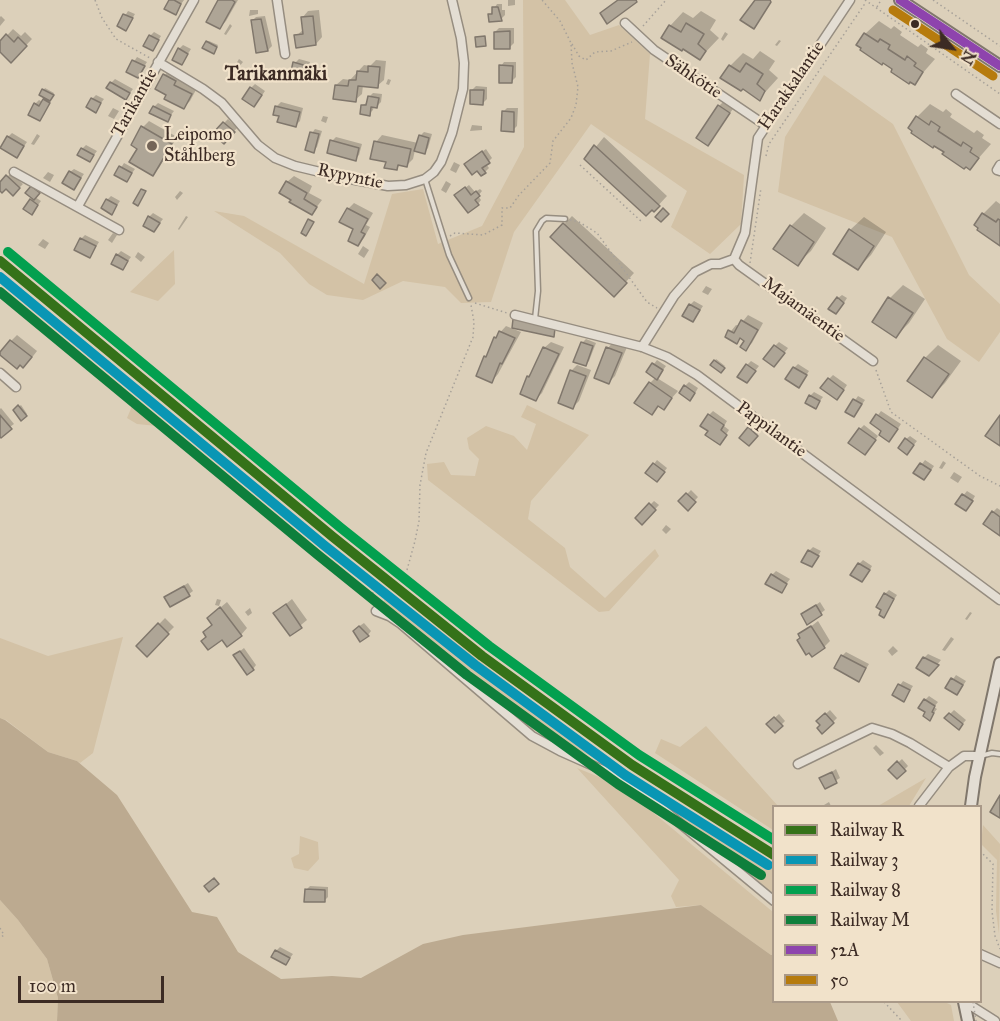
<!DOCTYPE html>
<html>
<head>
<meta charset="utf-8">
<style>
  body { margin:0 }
  #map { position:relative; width:1000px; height:1021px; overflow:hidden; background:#dcd0ba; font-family:"IM FELL Great Primer",serif }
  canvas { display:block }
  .legend { position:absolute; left:772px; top:805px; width:210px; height:198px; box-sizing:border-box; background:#f1e2ca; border:2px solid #a99988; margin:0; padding:8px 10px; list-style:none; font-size:18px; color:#3c2b24 }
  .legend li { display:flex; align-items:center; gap:12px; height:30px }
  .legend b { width:30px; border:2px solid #a99988 }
  .north { position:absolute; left:922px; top:18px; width:60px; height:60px; -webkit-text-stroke:4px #f1e2ca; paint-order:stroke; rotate:120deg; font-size:16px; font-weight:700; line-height:24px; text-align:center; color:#3c2b24 }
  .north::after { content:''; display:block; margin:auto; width:21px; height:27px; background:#3c2b24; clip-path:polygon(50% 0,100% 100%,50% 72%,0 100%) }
  .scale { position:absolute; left:18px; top:976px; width:146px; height:27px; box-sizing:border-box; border:3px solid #3c2b24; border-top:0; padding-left:8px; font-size:18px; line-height:21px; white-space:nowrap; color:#3c2b24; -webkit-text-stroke:4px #f1e2ca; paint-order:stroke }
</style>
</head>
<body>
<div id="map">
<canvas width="1000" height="1021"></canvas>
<ul class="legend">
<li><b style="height:8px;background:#357219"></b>Railway R</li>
<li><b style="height:8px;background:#0996b4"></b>Railway 3</li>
<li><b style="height:8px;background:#03a04f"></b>Railway 8</li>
<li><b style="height:8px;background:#0e7f3c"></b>Railway M</li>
<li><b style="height:8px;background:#8e44ad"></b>52A</li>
<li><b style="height:8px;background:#b67b0d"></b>50</li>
</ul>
<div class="north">N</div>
<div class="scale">100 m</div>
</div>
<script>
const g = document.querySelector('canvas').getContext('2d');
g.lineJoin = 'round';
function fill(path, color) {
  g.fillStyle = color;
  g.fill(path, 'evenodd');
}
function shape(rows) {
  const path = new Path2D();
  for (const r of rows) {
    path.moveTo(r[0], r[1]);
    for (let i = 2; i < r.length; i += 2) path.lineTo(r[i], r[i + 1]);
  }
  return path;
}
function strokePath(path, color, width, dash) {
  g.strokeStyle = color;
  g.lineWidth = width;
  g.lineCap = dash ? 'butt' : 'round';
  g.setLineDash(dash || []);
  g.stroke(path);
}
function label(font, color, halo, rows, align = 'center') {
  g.font = font + ' "IM FELL Great Primer",serif';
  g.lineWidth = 4.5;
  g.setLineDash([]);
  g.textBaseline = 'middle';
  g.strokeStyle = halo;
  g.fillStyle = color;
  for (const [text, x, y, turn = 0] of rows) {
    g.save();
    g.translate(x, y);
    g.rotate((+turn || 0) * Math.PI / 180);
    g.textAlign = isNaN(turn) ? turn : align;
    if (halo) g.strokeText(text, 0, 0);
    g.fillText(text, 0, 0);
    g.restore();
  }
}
fill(shape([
  [523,0,565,0,590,35,619,25,650,54,645,119,744,175,741,224,710,254,671,227,687,191,591,124,514,232,491,302,461,303,445,287,403,281,363,300,327,295,309,284,280,253,214,211,244,216,364,284,392,194,423,189,438,244,482,226,524,147],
  [824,75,893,124,969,275,1000,304,1000,332,979,362,947,339,892,237,778,192,785,137],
  [174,250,175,284,158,301,130,292],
  [135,399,167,427,137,424,127,418],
  [527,405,589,435,531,501,528,519,565,548,570,567,605,598,655,549,659,556,609,611,599,612,428,480,427,464,444,462,451,475,475,476,479,459,469,449,467,438,486,426,514,436,527,450,536,424,521,417],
  [384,587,530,700,614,761,716,833,773,869,773,894,710,840,633,780,608,764,532,729,384,603],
  [123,637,93,753,80,763,77,761,48,752,6,720,0,718,0,638,48,656],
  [706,726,778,806,774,806,773,830,655,753,661,739,680,747],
  [577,768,621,786,773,912,773,955,771,955,701,905,676,907,671,896,679,880],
  [926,778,909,806,878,806],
  [983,825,1000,844,999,934,996,911,997,860,981,844],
  [300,836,318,842,319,859,308,871,294,868,291,858,299,854],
  [0,900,18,920,47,959,58,998,57,1021,0,1021],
  [897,1002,945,1002,951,1005,954,1021,911,1021]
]), '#d3c2a6');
fill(shape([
  [0,718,5,720,48,752,77,761,117,795,192,912,217,917,238,952,281,979,332,976,361,978,423,944,463,935,701,905,771,955,773,955,774,1002,830,1002,838,1021,57,1021,58,998,47,959,18,920,0,900]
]), '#bcaa90');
fill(shape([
  [170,0,184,0,175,13],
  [220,0,238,0,226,21,220,28],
  [508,0,515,0,515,5,508,6],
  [497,4,502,4,502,10,505,10,505,15,501,19,490,15],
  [250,10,258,10,258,14,249,16],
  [319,10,322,37,316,44,296,36,304,29,302,18,308,11],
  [128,11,135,14,126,29,119,26],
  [701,11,716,20,710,30,719,38,700,58,663,38,670,26,683,12,693,18],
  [1,16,5,20,0,26,0,17],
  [265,16,272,46,268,50,252,21,256,17],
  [879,21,891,29,894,26,902,32,900,35,918,47,921,44,928,49,926,53,935,59,914,83,894,69,865,34],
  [230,24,232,26,226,35,224,34],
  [499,28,514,28,514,43,510,47,495,32],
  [13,29,21,36,25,32,32,39,11,61,0,50,0,43],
  [154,32,161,36,153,49,150,36],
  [725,32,728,34,723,41,721,39],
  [779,40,781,41,777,46,775,45],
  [209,41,218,45,215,51,207,42],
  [183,45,191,49,182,63,179,49],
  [760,51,775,61,769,70,778,78,759,99,730,66,743,53,753,59],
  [137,57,147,62,138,76,128,71],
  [239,59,243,62,239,67,236,64],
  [299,59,310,62,307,73,303,77,295,63],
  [376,60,386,61,384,80,377,86,363,85,362,94,355,100,336,85,343,79,350,80,364,65,370,66],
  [504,62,516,62,516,77,512,81,501,66],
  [171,68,197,88,190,101,184,107,157,89,165,75],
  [115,79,133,89,126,98,111,83],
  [388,79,391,80,389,85,386,84],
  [255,84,265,91,258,101,251,88],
  [476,86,487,87,487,99,483,103,472,90],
  [45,88,54,93,44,115,40,119,35,104,39,100,43,102,47,97,41,94],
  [373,93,382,94,381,102,377,106,374,106,373,110,369,114,363,105,368,102,369,97],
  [96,95,104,99,95,111,92,99],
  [725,100,735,106,708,144,719,106],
  [281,102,303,108,300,121,296,125,275,114,277,106],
  [158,103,174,111,167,120,154,107],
  [930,104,943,112,946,109,952,114,950,117,974,133,977,130,984,135,982,138,991,144,970,168,946,152,917,117],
  [113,108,119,111,114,119,108,116],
  [507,108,518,108,517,126,513,130,503,112],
  [323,116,328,117,326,123,321,121],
  [228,119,237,128,224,142,214,133],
  [149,121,177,137,159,168,152,174,140,148,143,127],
  [472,125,482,126,482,130,470,131],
  [315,129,322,131,317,147,313,151,312,133],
  [424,132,432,134,428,148,425,152,415,150,413,159,407,165,401,164,396,169,387,161,376,142,382,135,418,143,420,136],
  [12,133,27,142,17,156,8,137],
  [37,134,40,136,34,145,31,144],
  [336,137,362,144,359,155,355,159,332,141],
  [604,137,667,196,654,210,586,159],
  [86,145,97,151,90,160,82,149],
  [486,149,492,158,486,164,489,168,485,172,470,160],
  [454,162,460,165,456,173,450,170],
  [124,163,135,169,127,180,117,174],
  [74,169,84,174,74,188,70,172],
  [48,172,54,175,50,182,43,178],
  [11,173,23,184,13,194,6,187,0,189,0,184],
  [294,176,312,186,309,193,322,200,312,213,287,182],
  [446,181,451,184,446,193,441,190],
  [34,185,40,191,35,197,41,201,35,209,31,200,34,198,28,192],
  [469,185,475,192,480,189,482,191,478,196,481,200,478,204,460,192],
  [180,191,183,193,177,200,175,197],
  [111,196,120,201,112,213,107,200],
  [996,201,1000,204,1000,243,983,214],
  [354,203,373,213,366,225,370,227,364,238,358,244,356,229,348,209],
  [153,213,163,219,154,230,149,217],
  [804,213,826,228,811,251,797,264,791,226],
  [186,216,188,217,179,230,178,229],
  [572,216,634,273,614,295,552,237],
  [864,217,886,232,871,255,858,268,850,230],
  [113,233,117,235,112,243,108,240],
  [85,235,99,242,90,257,81,239],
  [43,239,49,243,45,249,38,245],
  [363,246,369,250,364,258,358,254],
  [121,251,131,257,123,268,117,255],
  [138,252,145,257,141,262,135,257],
  [903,285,925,299,909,323,896,336,874,321,890,298],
  [706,286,712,289,708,295,702,292],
  [842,295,847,298,840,309,838,298],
  [694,301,703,306,693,321,690,305],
  [748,315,763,323,752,343,746,349,746,340,742,337,737,342,727,336,736,325,739,326],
  [506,326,521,332,498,374,492,381,485,357,489,354,495,338],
  [52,330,57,333,53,339,48,336],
  [17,335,37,351,30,360,11,341],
  [586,339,596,343,589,361,585,365,582,343],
  [614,341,627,347,615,376,609,382,608,348],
  [551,342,564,347,542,393,536,399,522,393,528,376,533,371,544,348],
  [779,342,788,348,778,361,775,346],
  [938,345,961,361,945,383,932,396,925,358],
  [716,359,725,366,720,371,712,365],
  [657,360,666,366,657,378,678,391,663,408,659,405,652,413,650,383,656,377,648,372],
  [751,361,759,366,747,381,747,365],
  [798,364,809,371,799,386,794,368],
  [577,365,591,370,579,401,573,407,571,371],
  [833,375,847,385,841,394,829,379],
  [689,382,698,388,694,395,685,386],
  [814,392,823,397,815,407,810,396],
  [858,396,865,400,854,416,847,412],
  [21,405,27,414,21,419,15,410],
  [1,408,14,424,0,434,0,409],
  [713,411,727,421,724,426,729,430,723,439,710,430,709,415],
  [881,411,901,424,893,436,884,430,878,415],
  [752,425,760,431,753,441,749,428],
  [864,425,878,436,869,449,860,429],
  [910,436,917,441,907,453,906,439],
  [657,460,667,468,661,476,654,464],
  [925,460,934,466,928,475,915,473],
  [943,461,946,463,942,469,939,468],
  [954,472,962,477,958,483,950,478],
  [691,490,698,497,687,509,680,501],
  [967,491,975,496,970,505,957,503],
  [654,501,659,505,642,523,637,518],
  [997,508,1000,510,1000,534,993,512],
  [666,525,671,529,666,534,662,530],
  [813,547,821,551,812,566,809,551],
  [863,560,872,566,866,577,859,564],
  [776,571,790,579,781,591,772,575],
  [188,583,193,591,189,594,166,597],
  [889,590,897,595,883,616,885,594],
  [217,599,221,600,219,606,215,605],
  [292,599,307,620,290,634,275,613],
  [227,602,247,628,241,635,222,638,208,637,213,624,215,612],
  [820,602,825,610,808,623,803,614],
  [250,608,252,613,248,616,245,612],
  [970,612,972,613,967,620,965,619],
  [165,618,174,627,147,654,138,646],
  [818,621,830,641,824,647,800,635],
  [364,623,371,631,368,635,358,627],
  [951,637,954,639,945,651,942,650],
  [893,646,898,651,892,656,888,651],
  [244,648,256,665,253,669,239,652],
  [846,652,869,664,859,680,842,656],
  [928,654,941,660,929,674,924,658],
  [956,675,966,681,960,690,947,688],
  [903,681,913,686,904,700,894,694],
  [929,696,938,702,934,707,937,709,929,719,925,700],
  [830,710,837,718,833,722,822,725,818,721],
  [954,710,966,720,959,728,950,714],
  [779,714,785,721,775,731,768,724],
  [876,745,884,753,880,756,873,748],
  [902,759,908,766,897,777,890,770],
  [836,769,840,778,825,787,821,779],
  [829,802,831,806,822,806,824,805],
  [310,886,328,887,328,897,324,901,306,890],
  [280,947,293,954,286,963,276,951]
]), '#0003');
const building = shape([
  [169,0,174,0,181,4,176,15,164,9,169,0],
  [218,0,232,0,235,2,220,29,206,22,218,0],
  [618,0,636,0,637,2,607,24,600,13,618,0],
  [755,0,770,0,771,2,754,29,740,20,755,0],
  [492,7,498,7,502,21,489,22,488,14,492,14,492,7],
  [123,14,133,18,126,31,117,26,123,14],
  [313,16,316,45,296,48,294,35,303,34,301,17,313,16],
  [261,19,268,51,256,53,251,20,261,19],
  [686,23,704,34,698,44,706,51,700,60,683,49,682,51,661,38,669,25,681,32,686,23],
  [510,31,510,49,494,49,494,32,510,31],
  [864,33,878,42,880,39,890,45,888,49,905,60,907,56,916,63,914,66,923,72,915,85,910,82,909,84,891,72,892,69,883,63,882,65,860,50,861,48,856,45,864,33],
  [6,34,14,42,18,37,27,46,11,63,0,52,0,41,6,34],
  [149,35,159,40,153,51,143,46,149,35],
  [485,36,486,46,476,47,475,37,485,36],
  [206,41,217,47,214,54,202,48,206,41],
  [178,48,188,54,182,65,172,60,178,48],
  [132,60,145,66,138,78,126,72,132,60],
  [293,62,307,66,304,79,290,76,293,62],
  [746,63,763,74,757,84,765,91,760,101,743,89,741,91,720,78,729,65,740,72,746,63],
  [499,65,513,66,512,83,499,83,499,65],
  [368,66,380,67,378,88,358,86,356,102,333,99,335,85,348,86,349,80,356,80,357,71,368,72,368,66],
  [163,74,176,81,174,85,192,94,184,109,164,99,166,95,155,89,163,74],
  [110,82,130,93,126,100,106,88,110,82],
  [250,87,262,95,254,107,242,99,250,87],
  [42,89,54,95,50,101,39,95,42,89],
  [470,90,484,90,483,105,470,104,470,90],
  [368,96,379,98,377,108,371,107,370,116,360,114,361,105,366,105,368,96],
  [91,98,101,103,96,113,86,107,91,98],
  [43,99,50,103,40,121,28,115,34,103,39,106,43,99],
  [718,105,730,113,708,146,696,138,718,105],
  [153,106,171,115,168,122,149,113,153,106],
  [275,106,300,112,296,127,277,122,279,116,273,115,275,106],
  [502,111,514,112,514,132,501,131,502,111],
  [916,116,929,125,931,121,940,127,938,131,961,146,963,142,972,148,970,152,979,158,970,170,966,167,964,169,942,154,944,152,934,146,933,148,911,133,912,131,908,128,916,116],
  [223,122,235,132,224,144,212,134,223,122],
  [141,126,172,144,153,176,129,162,137,149,131,145,141,126],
  [310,132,319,134,314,153,305,150,310,132],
  [419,135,429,138,425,154,414,151,419,135],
  [7,136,24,146,17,158,0,148,7,136],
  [330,140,359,148,356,161,327,153,330,140],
  [374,141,411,149,407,167,398,165,397,170,384,168,386,162,370,159,374,141],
  [594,145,660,206,654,212,652,210,646,216,584,159,594,145],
  [81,148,94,155,90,162,77,155,81,148],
  [482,151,490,163,482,168,486,173,481,176,477,171,472,175,464,164,482,151],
  [119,166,132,173,127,182,114,175,119,166],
  [69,171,81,178,74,190,62,183,69,171],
  [6,175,20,188,13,196,6,189,2,193,0,191,0,182,6,175],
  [286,181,307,193,304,199,317,207,312,215,289,202,291,200,279,193,286,181],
  [31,186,40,193,34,200,25,193,31,186],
  [465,187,471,195,476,191,480,196,475,200,479,205,468,213,454,195,465,187],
  [141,189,146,191,138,206,133,203,141,189],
  [30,199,38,205,32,215,23,209,30,199],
  [106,199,117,205,112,215,101,208,106,199],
  [347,208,368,219,361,232,365,234,358,246,348,241,353,229,339,222,347,208],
  [663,208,669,214,661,222,655,217,663,208],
  [982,213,996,222,998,219,1000,220,1000,246,977,230,978,228,974,225,982,213],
  [148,216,160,223,154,232,143,226,148,216],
  [308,219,314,222,306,236,301,233,308,219],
  [563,223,627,283,614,297,550,237,563,223],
  [790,225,814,242,798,266,773,249,790,225],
  [849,229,874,246,858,270,833,254,849,229],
  [80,238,96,246,90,258,74,250,80,238],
  [116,254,128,261,123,270,111,264,116,254],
  [377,274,386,283,380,289,372,280,377,274],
  [837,297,844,303,836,314,828,309,837,297],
  [888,297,913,313,896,338,872,322,888,297],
  [689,304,700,310,693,322,682,316,689,304],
  [513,319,555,328,554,337,512,328,513,319],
  [741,320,758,330,746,351,740,347,744,341,740,338,737,344,725,337,728,330,734,333,741,320],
  [499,331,515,338,502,364,500,363,492,383,476,376,484,356,486,357,494,337,496,338,499,331],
  [10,340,32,357,23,368,20,365,17,369,0,355,0,352,10,340],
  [581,342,593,346,586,366,573,362,581,342],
  [774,345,785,353,774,367,763,359,774,345],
  [543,347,559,354,536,401,520,394,527,376,529,377,543,347],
  [606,347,622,353,609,384,594,378,606,347],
  [924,357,949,374,932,398,907,381,924,357],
  [714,360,725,368,721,373,710,365,714,360],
  [652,363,663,370,657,380,646,372,652,363],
  [746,364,756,371,747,383,737,377,746,364],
  [793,367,807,375,799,388,785,379,793,367],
  [570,370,586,376,573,409,558,403,570,370],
  [828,378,844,390,837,400,820,388,828,378],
  [649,382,672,398,664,410,658,406,652,415,634,403,649,382],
  [684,385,695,393,690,401,679,393,684,385],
  [809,395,820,401,816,409,805,403,809,395],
  [853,399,862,404,854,417,845,412,853,399],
  [18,405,27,416,21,421,13,410,18,405],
  [708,414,724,425,721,430,727,435,720,445,705,435,708,431,700,426,708,414],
  [876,414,898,429,889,442,879,435,881,431,870,423,876,414],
  [0,415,12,429,1,438,0,437,0,415],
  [1000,415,1000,446,985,436,1000,415],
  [748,427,758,436,749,446,739,438,748,427],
  [859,428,876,440,865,455,848,443,859,428],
  [905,438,914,445,907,455,898,448,905,438],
  [653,463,665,472,657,482,645,473,653,463],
  [920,463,931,470,924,480,913,473,920,463],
  [686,493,696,502,688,511,678,501,686,493],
  [962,494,973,501,966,511,955,504,962,494],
  [649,503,656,510,642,525,635,518,649,503],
  [992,511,1000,517,1000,536,983,524,992,511],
  [808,550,819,556,812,567,801,562,808,550],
  [858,563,870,570,862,582,850,575,858,563],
  [771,574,787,584,782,593,765,584,771,574],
  [184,586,190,596,170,607,164,597,184,586],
  [884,593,894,599,884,618,879,615,881,610,876,607,884,593],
  [286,604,302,628,290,636,273,613,286,604],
  [816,605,822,615,807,625,801,614,816,605],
  [220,607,242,636,227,647,222,640,208,650,201,641,206,637,203,632,212,625,207,618,220,607],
  [158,623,169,634,147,657,136,646,158,623],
  [359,626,369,636,360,642,353,631,359,626],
  [811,626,825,648,812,657,809,653,806,655,797,640,800,638,798,634,811,626],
  [240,651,254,670,247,675,233,655,240,651],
  [841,655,866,668,859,682,834,668,841,655],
  [923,657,939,665,929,676,916,668,923,657],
  [951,678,963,685,957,695,945,688,951,678],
  [898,684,910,690,904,702,892,695,898,684],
  [924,699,935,706,932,712,934,713,930,721,923,716,925,712,918,708,924,699],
  [825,713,834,723,822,734,817,728,820,725,816,721,825,713],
  [949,713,963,724,959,730,944,718,949,713],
  [774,717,783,726,775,733,766,724,774,717],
  [897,761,906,771,897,779,888,770,897,761],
  [832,772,837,783,825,789,819,778,832,772],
  [1000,795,1000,818,990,812,1000,795],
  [214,878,219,884,209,892,204,886,214,878],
  [305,889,325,890,325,902,304,902,305,889],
  [275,950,290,958,286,965,271,957,275,950]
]);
fill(building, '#aea596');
strokePath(building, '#80776c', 1.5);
const lane = shape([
  [425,179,449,255,469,298],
  [535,319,538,291,536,231,542,221,546,218,565,219],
  [980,756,992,753,1000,754]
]);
const street = shape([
  [277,0,285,54],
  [625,23,654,50,765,125],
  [158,62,203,89,222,103,258,145,275,158,295,166,345,178,388,186,406,185,425,179,434,172,441,162,452,133,463,89,464,63,461,38,452,0],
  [956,94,1000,124],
  [1000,165,997,170,1000,171],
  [14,172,119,230],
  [78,206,194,0],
  [734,259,739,265,873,361],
  [515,315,642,347,667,357,697,375,1000,600],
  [642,347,674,296,695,272,711,264,720,264,734,259,745,233,758,138,850,0],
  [0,373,16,387],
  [376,611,389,616,401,624,532,736,560,751,623,779,647,796,774,901],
  [798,764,872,728,892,734,910,743,949,767],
  [919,806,949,767,964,756,980,756],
  [980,954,1000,963],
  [965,1002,995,1021]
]);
const secondary = shape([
  [900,0,1000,66],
  [971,806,975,777,1000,663],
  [964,1002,968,1021]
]);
strokePath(lane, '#968d80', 7);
strokePath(street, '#968d80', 11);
strokePath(secondary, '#80776c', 14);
strokePath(shape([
  [95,0,102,18,116,39,150,58],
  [865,0,1000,94],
  [933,0,1000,46],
  [877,7,881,0],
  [907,19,923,30,918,36],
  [643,26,666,0],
  [572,44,579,56,586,60,595,52,611,51,632,42],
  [766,156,769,144,866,2],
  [580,165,642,222],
  [570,220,579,222,597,233,647,302,657,308],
  [450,236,455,233,483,235,502,225,502,208,510,208,519,195,550,163,553,141,571,118,576,105,578,87,572,63,571,43,560,21,542,0],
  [750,263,761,188],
  [0,275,371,586,375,601],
  [475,303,507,313],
  [876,370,891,412,980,476,1000,486],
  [407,570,415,541,419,521,420,485,426,453,473,337,474,322,471,305],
  [980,851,993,864,992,911,995,936,1000,949],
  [0,928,4,935,0,938],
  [884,1002,902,1021]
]), '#a7a199', 1.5, [1.5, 3]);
strokePath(lane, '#e3ddd3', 4);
strokePath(street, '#e3ddd3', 8);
strokePath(secondary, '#e3ddd3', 10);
strokePath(shape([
  [973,1002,976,1021]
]), '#a7a199', 1.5, [1.5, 3]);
strokePath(shape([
  [900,0,1000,66]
]), '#8e44ad', 9);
strokePath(shape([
  [893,10,993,76]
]), '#b67b0d', 9);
strokePath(shape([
  [0,261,333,537,482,656,632,765,774,855]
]), '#357219', 10);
strokePath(shape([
  [0,277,325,546,475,665,625,775,768,865]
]), '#0996b4', 10);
strokePath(shape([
  [8,252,341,528,489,646,639,755,774,840]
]), '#03a04f', 10);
strokePath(shape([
  [0,292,318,555,467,675,618,784,761,875]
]), '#0e7f3c', 10);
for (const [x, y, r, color] of [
  [915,24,5,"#3c2b24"],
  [152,146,6,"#746558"]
]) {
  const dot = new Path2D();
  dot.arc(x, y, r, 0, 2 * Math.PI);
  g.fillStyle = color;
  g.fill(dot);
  strokePath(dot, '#f1e2ca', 2);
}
label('18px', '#3c2b24', '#f1e2ca', [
  ["Sähkötie",693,77,34],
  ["Harakkalantie",792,86,-56],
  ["Tarikantie",135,103,-61],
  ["Rypyntie",350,177,12],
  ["Majamäentie",803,310,36],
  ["Pappilantie",771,430,36]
]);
label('18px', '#3c2b24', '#f1e2ca', [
  ["Leipomo",164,136],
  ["Ståhlberg",164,157]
], 'left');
label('bold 20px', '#3c2b24', '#f1e2ca', [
  ["Tarikanmäki",276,75]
]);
</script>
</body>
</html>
